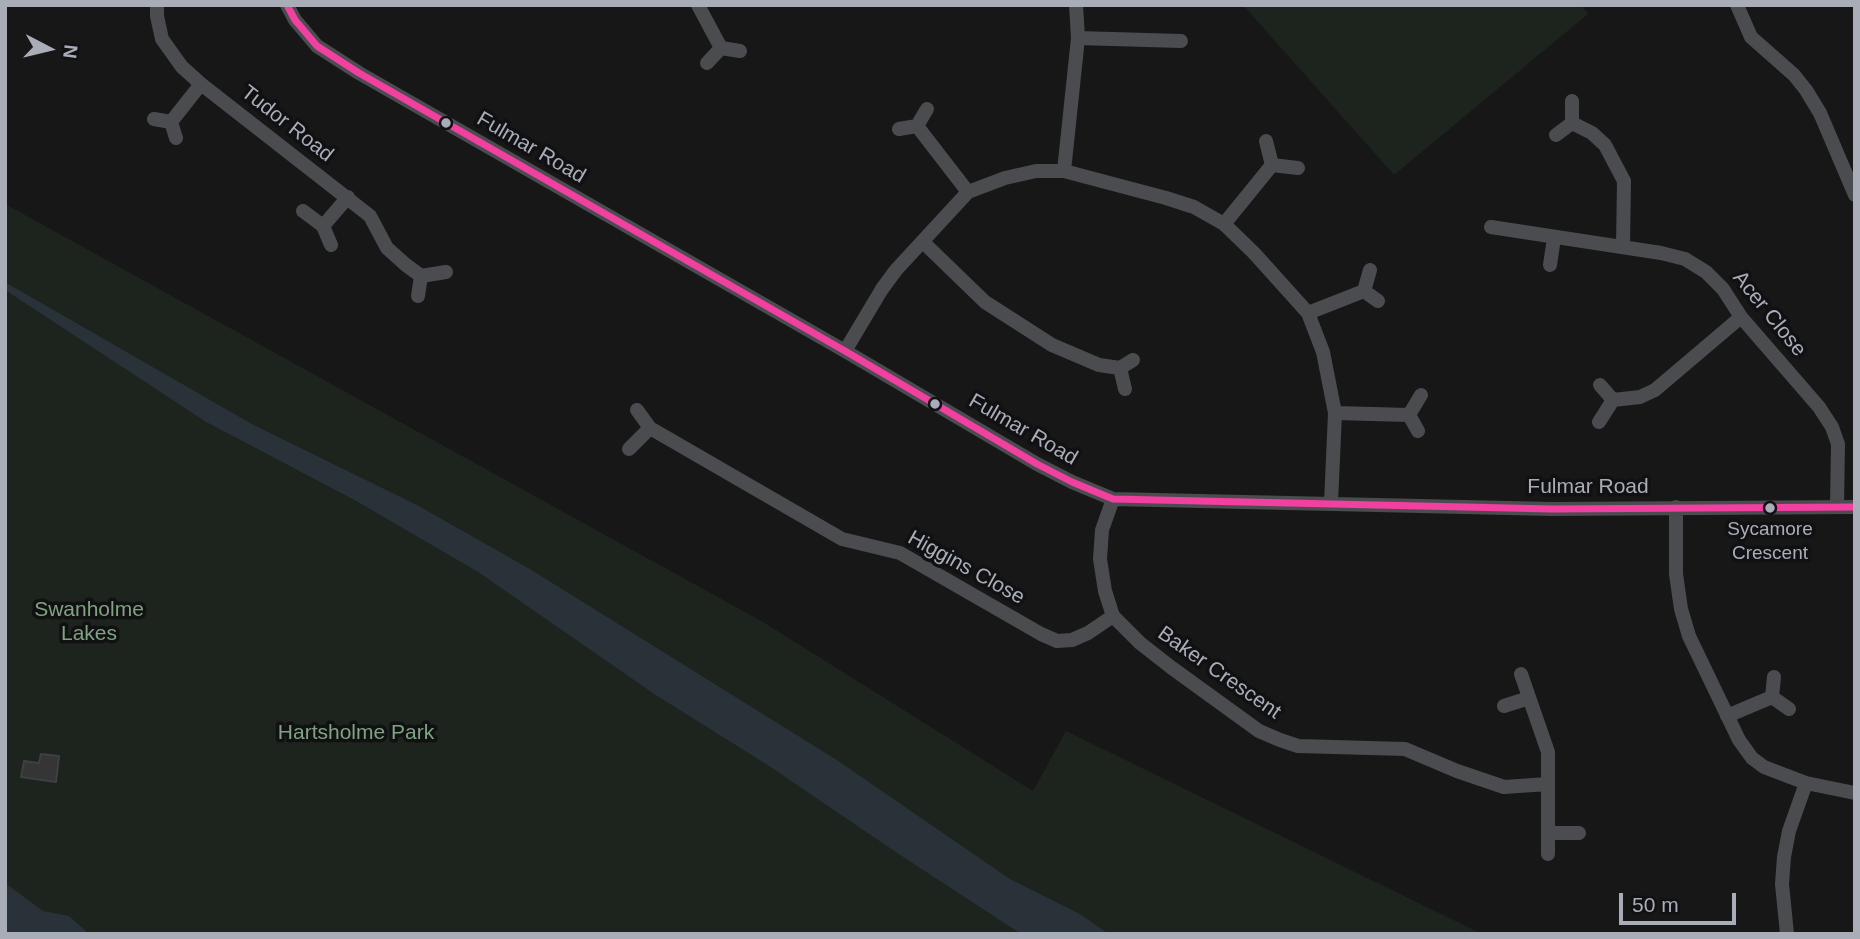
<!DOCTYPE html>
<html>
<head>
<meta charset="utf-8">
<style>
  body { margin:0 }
  #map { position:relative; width:1860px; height:939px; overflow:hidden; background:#171717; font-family:Arial,sans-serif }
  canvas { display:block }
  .frame { position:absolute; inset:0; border:7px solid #a8adb8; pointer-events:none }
  .north { position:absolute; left:14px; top:14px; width:70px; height:70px; -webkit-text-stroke:5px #111113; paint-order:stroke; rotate:97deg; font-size:19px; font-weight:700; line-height:28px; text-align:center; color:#a8adb8 }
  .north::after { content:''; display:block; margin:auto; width:24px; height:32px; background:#a8adb8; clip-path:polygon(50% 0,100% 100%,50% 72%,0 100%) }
  .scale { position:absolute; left:1619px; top:893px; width:117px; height:32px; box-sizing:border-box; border:4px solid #a8adb8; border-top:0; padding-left:9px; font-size:21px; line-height:24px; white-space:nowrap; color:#a8adb8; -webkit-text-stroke:5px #111113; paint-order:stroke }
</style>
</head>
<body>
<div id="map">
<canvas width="1860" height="939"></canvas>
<div class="frame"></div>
<div class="north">N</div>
<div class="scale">50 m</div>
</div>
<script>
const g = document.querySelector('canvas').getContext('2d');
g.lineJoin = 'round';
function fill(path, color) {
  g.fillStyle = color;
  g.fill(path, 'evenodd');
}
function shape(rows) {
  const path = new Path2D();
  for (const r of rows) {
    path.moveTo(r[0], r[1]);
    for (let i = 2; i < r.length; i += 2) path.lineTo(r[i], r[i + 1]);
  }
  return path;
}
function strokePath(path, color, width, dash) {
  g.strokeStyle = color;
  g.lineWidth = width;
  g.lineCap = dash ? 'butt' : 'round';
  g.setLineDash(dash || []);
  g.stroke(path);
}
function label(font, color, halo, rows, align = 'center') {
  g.font = font + ' Arial,sans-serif';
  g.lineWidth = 7;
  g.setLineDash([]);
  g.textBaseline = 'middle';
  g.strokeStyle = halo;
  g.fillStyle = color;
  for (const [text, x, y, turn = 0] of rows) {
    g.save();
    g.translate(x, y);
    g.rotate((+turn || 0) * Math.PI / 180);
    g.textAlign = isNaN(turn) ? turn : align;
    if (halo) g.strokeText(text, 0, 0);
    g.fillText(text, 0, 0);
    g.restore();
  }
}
fill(shape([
  [1243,5,1581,5,1588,14,1394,175],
  [5,204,763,622,1033,791,1066,731,1482,934,1109,934,1080,914,1010,879,837,760,530,569,419,506,252,424,5,282],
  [5,290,206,422,356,501,478,572,654,694,769,766,897,853,1021,934,5,934]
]), '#1d241e');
fill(shape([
  [5,282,252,424,419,506,530,569,837,760,1010,879,1080,914,1109,934,1021,934,897,853,769,766,654,694,478,572,356,501,206,422,5,290],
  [5,883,43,911,69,916,89,934,5,934]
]), '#2a3239');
const building = shape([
  [41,754,59,756,56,782,21,777,24,761,39,763,41,754]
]);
fill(building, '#353536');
strokePath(building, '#3f4043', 2);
strokePath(shape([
  [157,5,157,16,162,39,182,67,201,84,370,216,387,248,406,265,421,276,446,272],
  [287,5,295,20,317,46,359,73,845,351,1037,464,1072,482,1113,499,1552,509,1855,507],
  [698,5,721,48],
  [1737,5,1751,37,1794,75,1806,90,1820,113,1855,195],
  [1078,38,1181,41],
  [707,63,721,48,740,51],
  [154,119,171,122,176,138],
  [171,122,201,84],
  [1572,123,1592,133,1605,145,1624,181,1623,246],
  [917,126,968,192],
  [899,129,917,126,927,109],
  [1556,135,1572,123,1572,101],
  [1266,141,1272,165,1298,168],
  [1064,171,1078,38,1076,5],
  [303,211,323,226,331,245],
  [1224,224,1272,165],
  [323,226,348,197],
  [1491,227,1661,253,1685,259,1706,272,1723,289,1741,317,1819,407,1832,427,1838,444,1837,507],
  [923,242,985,302,1052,345,1099,365,1120,368,1133,360],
  [1550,265,1554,238],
  [1370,270,1364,291,1378,301],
  [418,296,421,276],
  [1308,313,1364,291],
  [845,351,882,289,896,270,968,192,1005,178,1036,171,1064,171,1166,198,1194,207,1224,224,1254,253,1308,313,1323,352,1335,413,1331,503],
  [1120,368,1125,389],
  [1600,385,1613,400],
  [637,410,650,428,842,539,900,553,1041,634,1057,641,1072,640,1088,633,1113,616],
  [1335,413,1409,415],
  [1599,422,1613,400,1640,397,1655,390,1741,317],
  [1418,431,1409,415,1421,395],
  [629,449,650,428],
  [1113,499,1102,530,1100,559,1105,591,1113,616,1140,643,1172,668,1259,731,1280,740,1298,746,1405,749,1457,771,1504,787,1548,784,1548,752,1521,674],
  [1676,507,1676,574,1681,609,1689,636,1739,740,1752,758,1764,767,1806,783,1855,793],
  [1774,677,1772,697,1789,709],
  [1504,706,1529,698],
  [1727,716,1772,697],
  [1548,784,1548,854],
  [1549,833,1579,833],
  [1787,934,1782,884,1784,857,1789,831,1806,783]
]), '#4b4c50', 14);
strokePath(shape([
  [287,5,295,20,317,46,359,73,845,351,1037,464,1072,482,1113,499,1552,509,1855,507]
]), '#f240a1', 7);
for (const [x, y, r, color] of [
  [446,123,6,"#a8adb8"],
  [935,404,6,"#a8adb8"],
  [1770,508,6,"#a8adb8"]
]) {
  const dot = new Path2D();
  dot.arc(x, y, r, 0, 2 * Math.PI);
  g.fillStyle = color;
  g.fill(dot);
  strokePath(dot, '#111113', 2.5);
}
label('19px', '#a8adb8', '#111113', [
  ["Sycamore",1770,530],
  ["Crescent",1770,554]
]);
label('21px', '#a8adb8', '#111113', [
  ["Tudor Road",287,124,38],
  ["Fulmar Road",531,148,30],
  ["Acer Close",1769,314,51],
  ["Fulmar Road",1023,430,30],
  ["Fulmar Road",1588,487],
  ["Higgins Close",966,568,29],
  ["Baker Crescent",1219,673,35]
]);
label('21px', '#7fa381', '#111113', [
  ["Swanholme",89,610],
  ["Lakes",89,634],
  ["Hartsholme Park",356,733]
]);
</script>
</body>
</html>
